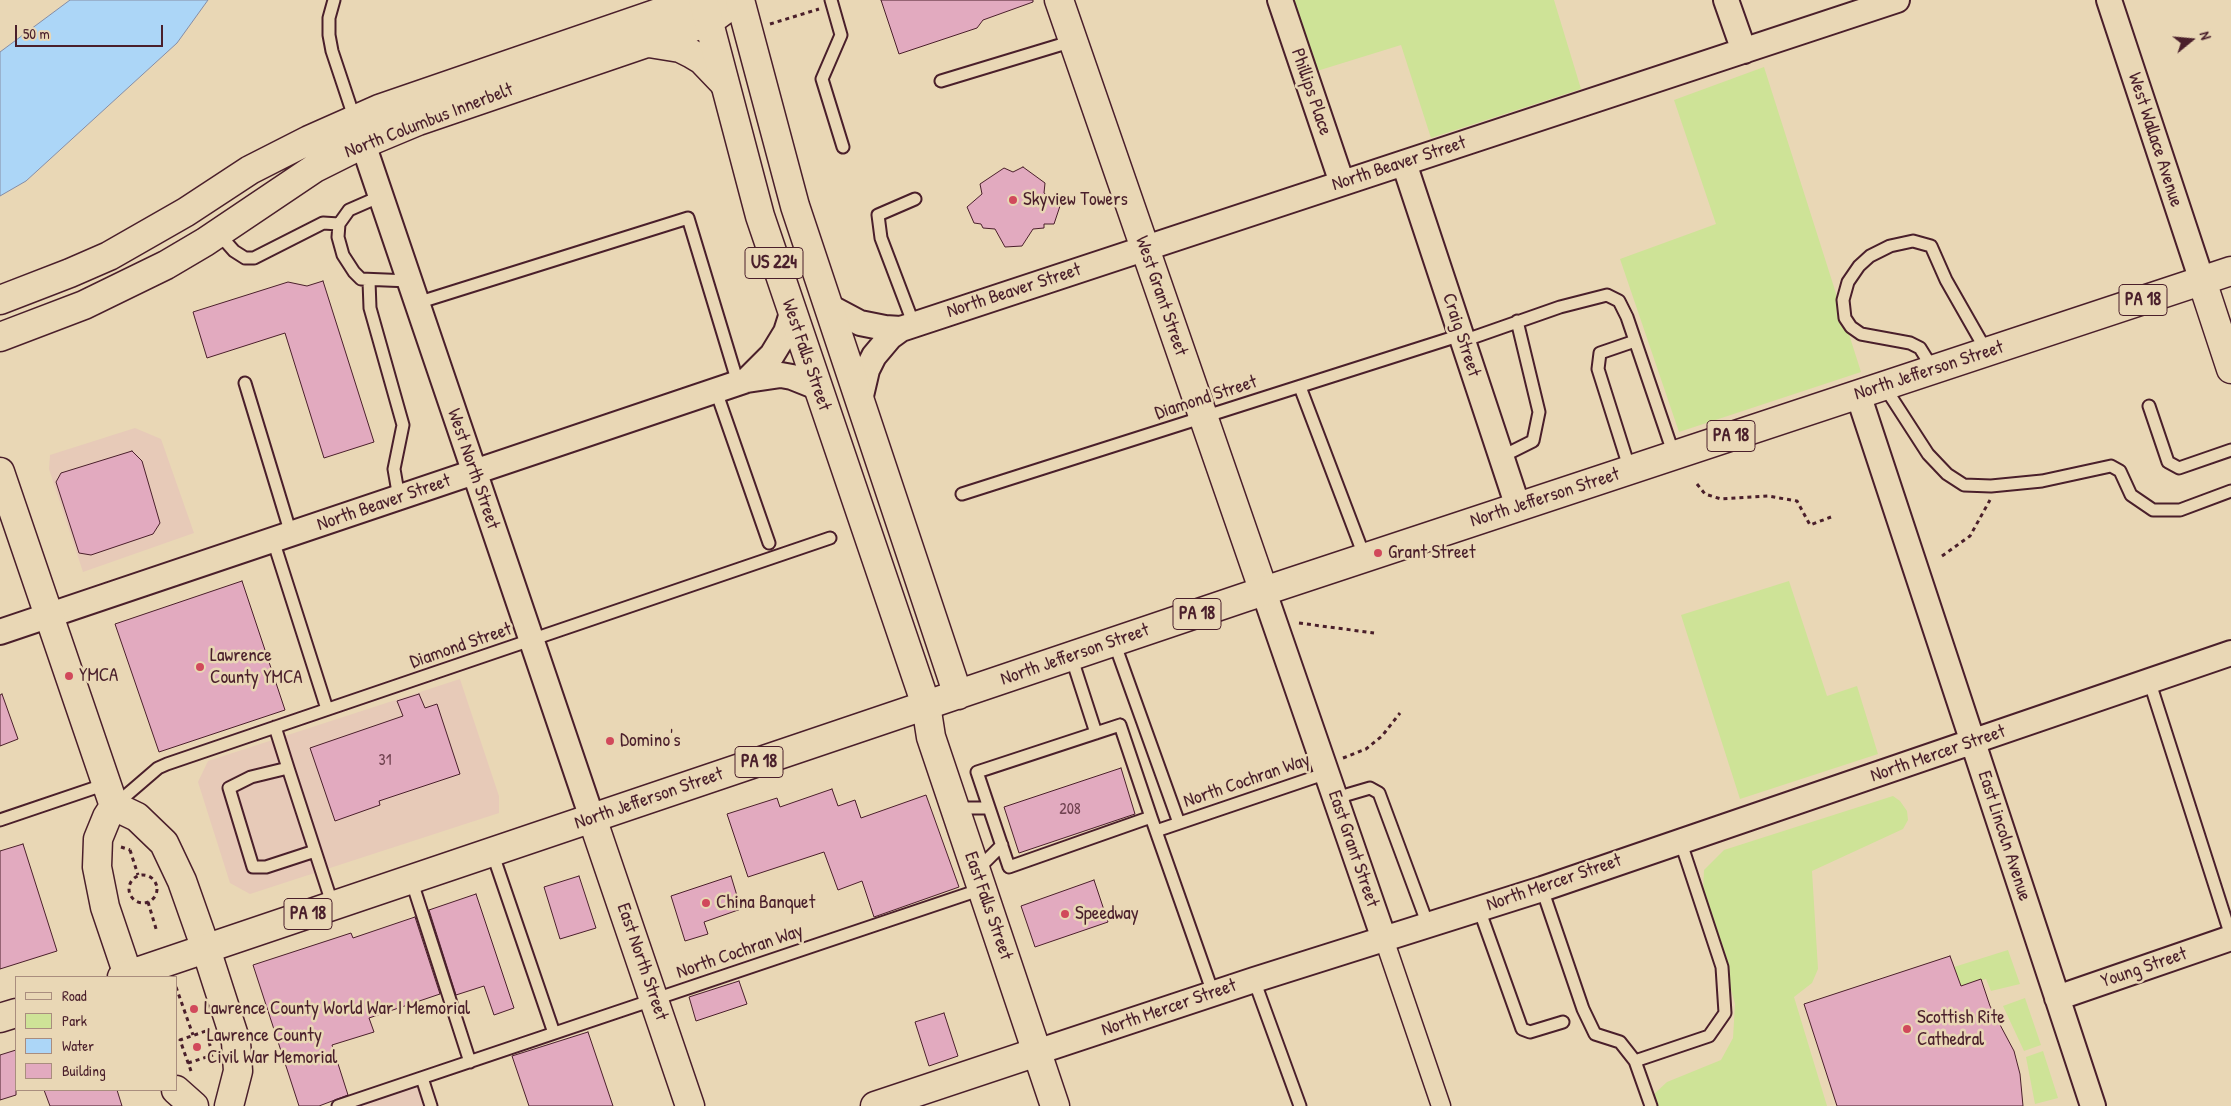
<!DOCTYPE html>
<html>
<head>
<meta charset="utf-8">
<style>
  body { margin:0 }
  #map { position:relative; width:2231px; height:1106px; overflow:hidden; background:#e9d7b5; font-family:"Patrick Hand",sans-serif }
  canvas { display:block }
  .legend { position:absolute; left:15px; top:976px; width:162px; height:115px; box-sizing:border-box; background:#e9d7b5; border:1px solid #a98d7e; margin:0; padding:6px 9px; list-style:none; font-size:15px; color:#4a1f2b }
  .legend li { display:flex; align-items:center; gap:10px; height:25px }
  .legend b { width:25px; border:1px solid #a98d7e }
  .north { position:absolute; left:2166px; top:15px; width:50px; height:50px; -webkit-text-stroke:4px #e9d7b5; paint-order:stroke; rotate:73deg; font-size:14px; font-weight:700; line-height:20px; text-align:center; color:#4a1f2b }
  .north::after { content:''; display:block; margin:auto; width:18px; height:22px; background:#4a1f2b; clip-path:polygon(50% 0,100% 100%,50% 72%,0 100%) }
  .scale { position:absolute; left:15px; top:25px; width:148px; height:22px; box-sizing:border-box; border:2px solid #4a1f2b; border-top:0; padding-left:6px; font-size:15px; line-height:18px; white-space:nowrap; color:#4a1f2b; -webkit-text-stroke:4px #e9d7b5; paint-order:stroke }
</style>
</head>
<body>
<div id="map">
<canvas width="2231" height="1106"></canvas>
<ul class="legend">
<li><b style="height:6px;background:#e9d7b5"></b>Road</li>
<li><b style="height:14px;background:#cee397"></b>Park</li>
<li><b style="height:14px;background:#acd6f7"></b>Water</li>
<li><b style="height:14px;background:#e2aabf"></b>Building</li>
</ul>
<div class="north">N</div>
<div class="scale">50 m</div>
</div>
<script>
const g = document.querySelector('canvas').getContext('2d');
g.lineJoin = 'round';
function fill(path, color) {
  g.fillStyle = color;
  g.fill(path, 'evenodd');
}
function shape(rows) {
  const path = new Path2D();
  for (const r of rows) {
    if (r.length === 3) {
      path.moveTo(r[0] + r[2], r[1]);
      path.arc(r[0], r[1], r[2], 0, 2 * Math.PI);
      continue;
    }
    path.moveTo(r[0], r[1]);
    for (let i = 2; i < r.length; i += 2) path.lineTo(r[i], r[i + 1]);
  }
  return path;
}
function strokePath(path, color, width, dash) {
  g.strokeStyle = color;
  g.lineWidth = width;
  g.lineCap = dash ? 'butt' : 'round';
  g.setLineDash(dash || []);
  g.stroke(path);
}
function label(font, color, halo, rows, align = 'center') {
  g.font = font + ' "Patrick Hand",sans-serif';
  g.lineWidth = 5;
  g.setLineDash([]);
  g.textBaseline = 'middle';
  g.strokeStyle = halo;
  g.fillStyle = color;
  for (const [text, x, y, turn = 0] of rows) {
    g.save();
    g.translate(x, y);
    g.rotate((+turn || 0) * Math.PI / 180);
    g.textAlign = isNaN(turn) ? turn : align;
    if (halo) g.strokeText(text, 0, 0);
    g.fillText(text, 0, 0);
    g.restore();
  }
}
fill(shape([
  [135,428,161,439,194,533,83,572,49,469,50,455],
  [460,679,499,796,499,813,250,894,230,883,198,782,208,761],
  [423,1084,430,1106,354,1106]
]), '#e7cab8');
fill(shape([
  [1294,0,1554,0,1581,89,1431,138,1401,45,1317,71],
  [1764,67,1861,372,1679,432,1620,259,1716,224,1674,100],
  [1789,581,1827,696,1857,686,1878,754,1740,799,1681,615],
  [1893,796,1900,801,1907,811,1908,820,1903,829,1812,871,1818,969,1812,983,1794,997,1827,1106,1655,1106,1652,1096,1667,1082,1721,1060,1733,1038,1735,1004,1703,890,1704,870,1724,850],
  [2008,950,2020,984,1991,991,1986,979,1961,986,1954,967],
  [2025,998,2041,1045,2024,1051,2003,1006],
  [2043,1051,2058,1098,2035,1104,2026,1057]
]), '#cee397');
const water = shape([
  [70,0,208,0,177,43,26,181,0,196,0,52,70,0]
]);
fill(water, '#acd6f7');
strokePath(water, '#858da5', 1);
const building = shape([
  [881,0,1033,0,1033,2,983,20,977,28,899,54,881,0],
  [1023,167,1045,183,1044,193,1060,206,1054,224,1044,224,1044,228,1033,229,1022,246,1005,247,995,229,983,228,981,224,974,223,967,207,982,194,980,184,1004,168,1013,172,1023,167],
  [323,281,374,442,324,458,285,333,207,358,193,312,288,282,307,286,323,281],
  [132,451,142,461,160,523,153,534,91,555,79,553,56,482,61,473,132,451],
  [242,581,285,710,159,752,115,624,242,581],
  [2,694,18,739,0,746,0,695,2,694],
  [419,694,425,708,437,704,460,774,379,801,380,805,335,821,310,748,403,716,397,701,419,694],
  [1121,768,1135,814,1019,853,1004,807,1121,768],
  [832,789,838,806,855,800,861,818,926,795,959,887,874,917,862,881,838,890,824,852,748,877,727,814,777,798,780,807,832,789],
  [23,844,57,951,0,969,0,851,23,844],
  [579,876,596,928,560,939,544,887,579,876],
  [731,876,741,909,704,922,708,934,685,941,671,896,731,876],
  [1094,880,1108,922,1035,947,1021,906,1094,880],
  [476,894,514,1008,494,1015,484,986,456,995,429,910,476,894],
  [415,917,440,994,369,1018,374,1032,332,1045,348,1095,319,1106,299,1106,253,965,351,933,353,938,415,917],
  [1950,956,1961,986,1981,979,1990,1006,2014,1051,2020,1074,2023,1106,1837,1106,1804,1004,1950,956],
  [739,981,747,1004,696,1021,689,997,739,981],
  [944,1013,958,1056,929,1066,915,1022,944,1013],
  [588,1032,613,1106,529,1106,512,1056,588,1032],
  [16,1050,16,1095,0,1100,0,1055,16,1050],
  [44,1090,117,1090,122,1106,50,1106,44,1090]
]);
fill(building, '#e2aabf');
strokePath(building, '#4a1f2b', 1);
const service = shape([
  [334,0,329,18,329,35,332,51,355,120],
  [831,0,841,35,822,79,843,147],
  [941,81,1073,41],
  [381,196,349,210,339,224,338,237,343,255,354,272,361,279,410,281],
  [218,233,234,251,245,258,254,258,323,223,339,224],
  [369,281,370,308,403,425,394,469,399,498],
  [417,303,688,218,738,383],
  [914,325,881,238,878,215,915,199],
  [1463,341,1560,307,1607,295,1619,301,1627,317,1674,455],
  [1933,369,1920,348,1910,343,1861,334,1851,327,1845,318,1843,300,1848,282,1859,266,1870,256,1890,246,1913,241,1931,246,1946,280,1987,352],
  [245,383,291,534],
  [1884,386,1928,454,1947,474,1964,485,1991,486,2042,481,2111,466,2120,471,2131,495,2153,510,2180,510,2231,491],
  [1300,387,1365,558],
  [716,391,769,543],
  [2149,406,2168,462,2179,468,2231,450],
  [1501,457,1533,441,1539,412,1517,321],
  [1630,470,1598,369,1600,353,1635,341],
  [962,494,1461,335],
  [273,540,327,709],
  [1114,642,1179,823],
  [1071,656,1096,733],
  [2149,680,2231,936],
  [1120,725,1151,817,1009,867,977,772,1120,725],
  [275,727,288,768],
  [1336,798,1370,788,1379,793,1428,925],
  [115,805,158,768,167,764,830,538],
  [955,808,989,808],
  [1151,817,1213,993],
  [0,820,106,784],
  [1156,831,1327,773],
  [315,851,266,867,253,867,229,788,251,777,288,768,333,906],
  [492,852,554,1033],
  [977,870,1002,845],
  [411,879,470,1062],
  [1542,889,1583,1009,1595,1034,1620,1042,1635,1061,1651,1106],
  [1479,909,1522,1029,1530,1032,1563,1022],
  [1254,980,1300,1106],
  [1635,1061,1709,1036,1725,1013,1722,967,1680,840],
  [422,1078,431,1106],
  [338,1106,982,889]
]);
const pedestrian = shape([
  [1384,939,1441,1106]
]);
const minor = shape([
  [1280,0,1342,183],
  [1726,0,1744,51],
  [2109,0,2202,281],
  [357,126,592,818],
  [1404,163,1518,507],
  [828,306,860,323,885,328,901,329,1897,0],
  [747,380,772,355,786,332,792,313],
  [1858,394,2093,1106],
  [860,400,867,370,874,356,890,337,901,329],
  [1264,592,1384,939],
  [0,632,747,380,781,375,792,377,817,387],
  [2057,998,2231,938],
  [1037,1052,1254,980,1542,889,2231,653]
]);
const tertiary = shape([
  [1059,0,1264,592],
  [2202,281,2231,369],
  [0,472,114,806],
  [926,705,931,737,1055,1106],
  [114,806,107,817,98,839,97,867,105,907,128,975],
  [114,806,137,817,164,843,182,881,206,949],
  [592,818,690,1106],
  [875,1106,1037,1052]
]);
const secondary = shape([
  [649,43,680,48,692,54,702,60,724,83],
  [0,300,70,273,109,256,186,212,250,170,309,140,379,109,696,0],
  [0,337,84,305,166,265,205,242,315,168,363,144,418,121,708,22,738,0]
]);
const primary = shape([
  [703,0,760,216,926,705],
  [740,0,795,206,958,695],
  [206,949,236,1042,238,1071,229,1106],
  [122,977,1243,598,2231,271],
  [0,1018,16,1013],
  [176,1090,194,1106]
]);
strokePath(service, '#4a1f2b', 15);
strokePath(pedestrian, '#4a1f2b', 21);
strokePath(minor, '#4a1f2b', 28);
strokePath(tertiary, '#4a1f2b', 31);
strokePath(secondary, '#4a1f2b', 31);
strokePath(primary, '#4a1f2b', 31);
strokePath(shape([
  [770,24,819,9],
  [1697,484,1705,494,1721,499,1768,496,1797,501,1810,525,1831,517],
  [1942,556,1970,536,1990,500],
  [1299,623,1374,633],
  [1343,758,1366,749,1382,736,1400,713],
  [121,847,130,850],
  [130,850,138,875],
  [143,889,14],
  [148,902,157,932],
  [176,987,193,1035],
  [188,1063,213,1055],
  [191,1071,180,1040,206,1031,211,1049]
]), '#4a1f2b', 3, [4, 4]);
strokePath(service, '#e9d7b5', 11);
strokePath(pedestrian, '#e9d7b5', 18);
strokePath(minor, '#e9d7b5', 24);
strokePath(tertiary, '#e9d7b5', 28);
strokePath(secondary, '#e9d7b5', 28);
strokePath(primary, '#e9d7b5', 28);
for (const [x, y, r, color] of [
  [1013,200,5,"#d1495b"],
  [1378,553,5,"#d1495b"],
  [200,667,5,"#d1495b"],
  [69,676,5,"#d1495b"],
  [610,741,5,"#d1495b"],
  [706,903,5,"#d1495b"],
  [1065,914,5,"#d1495b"],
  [194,1009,5,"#d1495b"],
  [1907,1029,5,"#d1495b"],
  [197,1047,5,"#d1495b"]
]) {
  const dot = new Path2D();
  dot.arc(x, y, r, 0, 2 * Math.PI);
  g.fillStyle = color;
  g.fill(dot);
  strokePath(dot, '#e9d7b5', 2);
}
label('16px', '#704250', null, [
  ["31",385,761],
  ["208",1070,810]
]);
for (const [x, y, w] of [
  [774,263,58],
  [2143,300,48],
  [1731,436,48],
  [1197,614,48],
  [759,762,48],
  [308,914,48]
]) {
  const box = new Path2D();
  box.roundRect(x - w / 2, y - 15.5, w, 31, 4);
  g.fillStyle = '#e9d7b5';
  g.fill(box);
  strokePath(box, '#4a1f2b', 1);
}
label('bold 18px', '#4a1f2b', null, [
  ["US 224",774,263],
  ["PA 18",2143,300],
  ["PA 18",1731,436],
  ["PA 18",1197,614],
  ["PA 18",759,762],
  ["PA 18",308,914]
]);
label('19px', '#4a1f2b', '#e9d7b5', [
  ["Phillips Place",1311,92,71],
  ["North Columbus Innerbelt",429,121,-21],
  ["West Wallace Avenue",2155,140,72],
  ["North Beaver Street",1399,164,-18],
  ["North Beaver Street",1014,291,-18],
  ["West Grant Street",1161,296,71],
  ["Craig Street",1461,335,72],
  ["West Falls Street",806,355,71],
  ["North Jefferson Street",1929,371,-18],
  ["Diamond Street",1206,398,-18],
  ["West North Street",473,469,71],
  ["North Jefferson Street",1545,498,-18],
  ["North Beaver Street",384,503,-19],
  ["Diamond Street",461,646,-19],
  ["North Jefferson Street",1075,655,-19],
  ["North Mercer Street",1938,754,-19],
  ["North Cochran Way",1247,781,-19],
  ["North Jefferson Street",649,799,-19],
  ["East Lincoln Avenue",2004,836,72],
  ["East Grant Street",1353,849,71],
  ["North Mercer Street",1554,883,-19],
  ["East Falls Street",988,906,71],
  ["North Cochran Way",740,952,-19],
  ["East North Street",642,962,71],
  ["Young Street",2144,968,-19],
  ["North Mercer Street",1169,1008,-19]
]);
label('19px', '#4a1f2b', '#e9d7b5', [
  ["Skyview Towers",1023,200],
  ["Grant Street",1388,553],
  ["Lawrence",210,656],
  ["County YMCA",210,678],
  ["YMCA",79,676],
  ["Domino's",620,741],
  ["China Banquet",716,903],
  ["Speedway",1075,914],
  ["Lawrence County World War I Memorial",204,1009],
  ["Scottish Rite",1917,1018],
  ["Cathedral",1917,1040],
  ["Lawrence County",207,1036],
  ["Civil War Memorial",207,1058]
], 'left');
</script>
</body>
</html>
